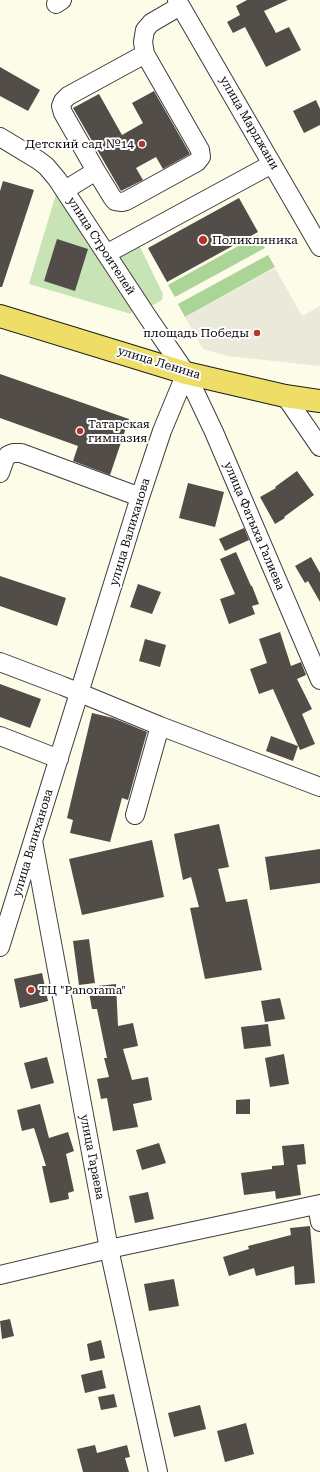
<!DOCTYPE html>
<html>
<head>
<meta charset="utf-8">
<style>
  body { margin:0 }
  canvas { display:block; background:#fdfce9 }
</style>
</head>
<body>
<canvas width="320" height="1472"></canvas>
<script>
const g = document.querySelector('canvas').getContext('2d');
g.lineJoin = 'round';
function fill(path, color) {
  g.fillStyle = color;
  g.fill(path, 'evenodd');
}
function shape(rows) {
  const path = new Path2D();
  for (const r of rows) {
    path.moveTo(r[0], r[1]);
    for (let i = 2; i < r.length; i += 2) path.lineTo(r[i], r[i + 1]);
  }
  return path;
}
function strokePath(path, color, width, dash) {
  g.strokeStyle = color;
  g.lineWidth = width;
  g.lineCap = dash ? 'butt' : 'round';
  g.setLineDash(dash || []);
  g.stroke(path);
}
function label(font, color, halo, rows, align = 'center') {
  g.font = font + ' "Roboto Serif",serif';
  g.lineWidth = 4;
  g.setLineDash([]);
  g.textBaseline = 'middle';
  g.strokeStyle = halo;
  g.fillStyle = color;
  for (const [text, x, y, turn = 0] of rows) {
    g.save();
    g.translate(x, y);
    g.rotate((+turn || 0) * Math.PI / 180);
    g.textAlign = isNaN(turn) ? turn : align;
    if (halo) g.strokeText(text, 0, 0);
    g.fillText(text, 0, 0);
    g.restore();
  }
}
fill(shape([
  [56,194,132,311,131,314,29,284],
  [139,245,163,294,162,300,153,305,150,305,119,260,120,257]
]), '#c8e4b6');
fill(shape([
  [258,235,265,248,175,297,168,285],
  [268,255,275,267,185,317,178,304]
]), '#abd497');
fill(shape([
  [275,268,302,316,320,306,320,366,228,356,203,349,185,317]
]), '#ebe9da');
fill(shape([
  [247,0,288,0,264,11,276,33,289,27,301,50,266,67,245,27,233,33,227,22,240,15,236,6],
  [0,67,40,90,28,111,0,96],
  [154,91,190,154,163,169,156,157,136,168,143,180,121,191,73,108,99,94,122,135,143,123,132,103],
  [316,100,320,109,320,125,304,133,293,111],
  [3,181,34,190,2,287,0,287,0,191],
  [239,198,258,232,167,282,148,248],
  [57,239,88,249,75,291,44,281],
  [0,374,129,419,110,475,73,461,78,446,0,418],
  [297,471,314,495,284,517,285,518,275,524,260,497,276,488,275,487],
  [188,483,224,492,215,527,179,518],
  [244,528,249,540,225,551,219,539],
  [236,552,251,586,252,586,259,604,252,606,255,614,229,624,220,599,235,594,220,559],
  [311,557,320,573,320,602,308,581,305,583,295,566],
  [0,576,66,598,57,626,0,606],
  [138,584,161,592,152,614,130,607],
  [280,632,291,666,301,662,306,675,297,679,312,709,302,714,315,744,300,750,273,689,259,694,250,669,267,663,259,639],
  [145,639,166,645,160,667,139,661],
  [0,684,41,699,30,728,0,717],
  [92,713,113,718,147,732,128,800,122,798,110,842,70,833,73,820,67,818],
  [271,736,298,746,293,761,266,751],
  [219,824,229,867,218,869,226,902,247,899,262,970,205,979,190,908,199,907,191,877,183,880,174,834],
  [152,840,164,897,82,915,69,859],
  [320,849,320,883,270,890,265,857],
  [89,939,95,983,79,985,73,941],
  [42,973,48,1001,20,1008,14,979],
  [116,984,118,1026,133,1023,138,1046,123,1049,132,1080,148,1077,152,1100,133,1104,138,1127,113,1131,107,1098,101,1099,97,1079,109,1077,104,1058,107,1058,97,1009,92,1009,88,987],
  [280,998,285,1019,265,1022,261,1001],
  [268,1024,271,1046,244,1049,241,1027],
  [284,1054,289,1084,270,1087,265,1058],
  [47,1057,54,1083,31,1089,24,1063],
  [250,1099,250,1114,236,1114,236,1100],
  [40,1104,49,1138,68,1132,74,1151,66,1154,74,1191,68,1193,69,1199,50,1203,42,1166,46,1166,34,1128,22,1131,17,1110],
  [159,1143,166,1163,142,1170,136,1150],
  [304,1144,306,1164,297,1165,301,1195,276,1199,275,1191,244,1195,241,1173,272,1169,272,1166,284,1165,282,1146],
  [148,1192,154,1219,135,1223,129,1196],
  [310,1226,315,1283,295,1285,294,1266,256,1276,254,1268,229,1276,223,1257,249,1249,248,1246,291,1235,290,1228],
  [174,1279,179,1306,149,1311,144,1284],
  [10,1319,14,1336,2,1339,0,1321],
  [101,1340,105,1358,90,1361,87,1344],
  [102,1370,106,1388,85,1393,81,1375],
  [114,1394,117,1407,101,1410,98,1397],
  [200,1405,206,1429,174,1437,168,1413],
  [246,1423,254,1454,225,1462,217,1431],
  [95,1445,97,1453,127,1445,130,1457,125,1458,129,1472,83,1472,77,1449]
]), '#524d48');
const minor = shape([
  [177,0,320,247],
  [56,4,62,0],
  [0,137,38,160,46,166,57,179,147,316,186,373,214,432,320,680],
  [96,171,112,197,115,201,122,202,126,201,197,162,201,157,200,150,145,54],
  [65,190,96,171,63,113,61,106,63,101,68,96,145,54,143,42,145,30,151,23,180,6],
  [106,254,272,164],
  [285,396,320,447],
  [0,473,5,459,8,455,13,453,21,453,140,497],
  [0,662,63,686,160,726,320,787],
  [0,736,59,759],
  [135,815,160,726],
  [33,841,109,1249,158,1472],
  [0,947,140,497,162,431,186,373],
  [317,1205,320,1222],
  [0,1275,109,1249,320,1204]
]);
const major = shape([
  [0,316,186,373,285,396,320,401]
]);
strokePath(minor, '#3d3d3d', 20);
strokePath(major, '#1b1b1b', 24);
strokePath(minor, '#fff', 18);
strokePath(major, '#eede68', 22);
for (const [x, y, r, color] of [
  [142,144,4,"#af372e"],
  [203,240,5,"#af372e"],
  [257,333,4,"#af372e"],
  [80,431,4,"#af372e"],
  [31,990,4,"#af372e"]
]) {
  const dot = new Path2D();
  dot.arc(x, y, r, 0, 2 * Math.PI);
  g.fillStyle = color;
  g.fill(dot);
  strokePath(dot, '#fff', 1.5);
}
label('12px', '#0a0a0a', '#fff', [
  ["улица Марджани",249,123,60],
  ["улица Строителей",101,246,57],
  ["улица Ленина",159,363,17],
  ["улица Фатыха Галиева",254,526,67],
  ["улица Валиханова",130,532,-73],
  ["улица Валиханова",33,843,-73],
  ["улица Гараева",92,1157,79]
]);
label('12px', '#0a0a0a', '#fff', [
  ["Детский сад №14",134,144,"right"],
  ["Поликлиника",212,240],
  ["площадь Победы",249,333,"right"],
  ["Татарская",88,424],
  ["гимназия",88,438],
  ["ТЦ \"Panorama\"",39,990]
], 'left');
</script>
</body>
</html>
